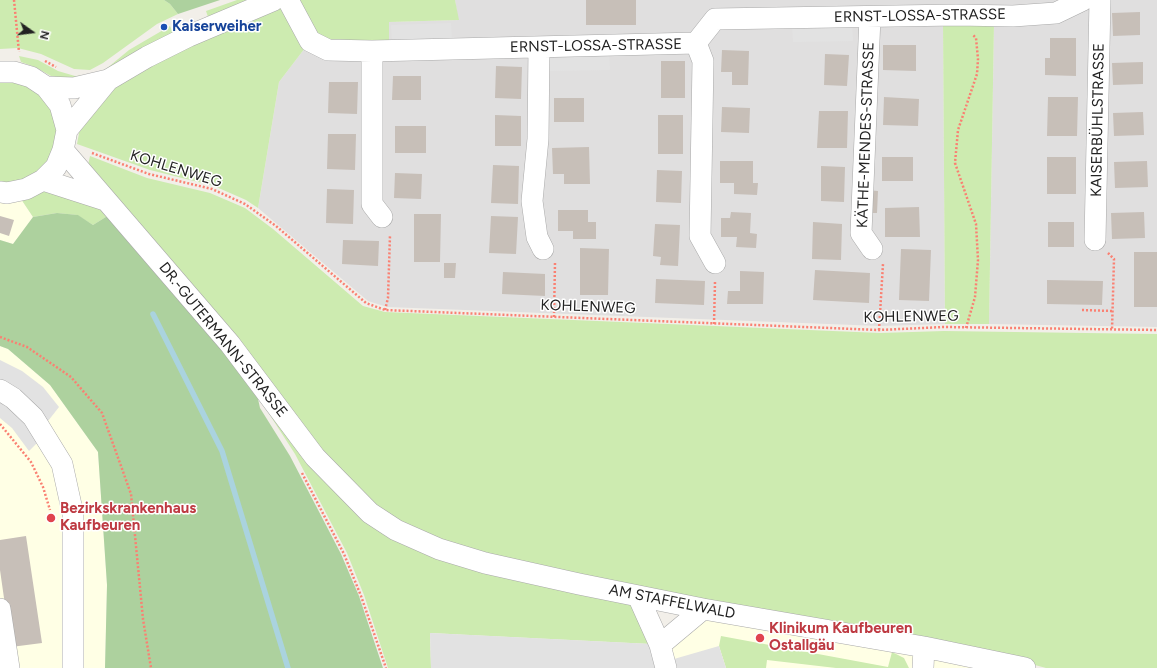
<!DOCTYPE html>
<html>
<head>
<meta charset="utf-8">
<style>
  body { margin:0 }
  #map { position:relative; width:1157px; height:668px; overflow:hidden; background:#f2efe9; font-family:Figtree,sans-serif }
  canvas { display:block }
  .north { position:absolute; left:12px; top:12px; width:40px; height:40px; -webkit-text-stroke:3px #fff; paint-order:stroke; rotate:104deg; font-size:11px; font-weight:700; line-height:16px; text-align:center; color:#222 }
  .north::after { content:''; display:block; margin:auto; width:14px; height:18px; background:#222; clip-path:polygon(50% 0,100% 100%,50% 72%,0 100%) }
</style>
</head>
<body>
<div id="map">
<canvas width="1157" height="668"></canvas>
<div class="north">N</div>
</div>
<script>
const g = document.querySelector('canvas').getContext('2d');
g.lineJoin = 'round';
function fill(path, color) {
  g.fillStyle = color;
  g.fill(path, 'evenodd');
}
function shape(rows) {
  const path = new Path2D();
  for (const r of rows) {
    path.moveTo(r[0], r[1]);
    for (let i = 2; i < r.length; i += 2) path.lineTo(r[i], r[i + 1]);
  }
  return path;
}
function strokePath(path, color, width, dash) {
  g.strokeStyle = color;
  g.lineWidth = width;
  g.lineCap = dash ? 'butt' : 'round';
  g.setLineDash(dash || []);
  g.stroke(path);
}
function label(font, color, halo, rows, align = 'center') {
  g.font = font + ' Figtree,sans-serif';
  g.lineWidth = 3;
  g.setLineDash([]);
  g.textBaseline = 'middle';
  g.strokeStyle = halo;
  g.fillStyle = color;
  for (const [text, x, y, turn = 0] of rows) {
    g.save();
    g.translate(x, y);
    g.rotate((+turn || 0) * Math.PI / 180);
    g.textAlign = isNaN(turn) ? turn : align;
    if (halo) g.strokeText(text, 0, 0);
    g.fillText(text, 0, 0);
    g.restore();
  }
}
fill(shape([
  [455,0,1157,0,1157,327,989,324,994,24,943,24,945,324,880,326,413,308,387,307,368,301,258,208,279,82,305,48,389,22,458,20]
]), '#e0dfdf');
fill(shape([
  [0,199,21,199,33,217,13,244,0,240],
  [0,346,8,349,50,385,98,452,107,585,105,668,0,668],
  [705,615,1001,668,431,668,651,644]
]), '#ffffe5');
fill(shape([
  [0,0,164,0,170,4,178,14,157,24,103,63,90,70,74,69,41,54,18,48,0,49],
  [237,0,255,0,208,17,206,11],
  [296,0,455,0,459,20,389,22,389,42,329,43,312,36],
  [285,3,305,48,279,82,258,208,246,200,214,186,150,170,77,144,80,128,113,85,150,64],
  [943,23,994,23,989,324,945,324],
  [170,26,173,33,105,75,72,81,51,76,35,67,21,62,19,56,38,60,58,71,75,76,91,75,106,69,129,50],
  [0,82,14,82,30,87,44,97,53,111,57,127,56,144,50,159,39,171,24,179,8,183,0,182],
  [90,156,147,178,210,193,245,208,273,229,363,306,385,312,880,333,944,331,1157,334,1157,668,1046,668,1024,662,487,557,399,524,343,478,88,165],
  [45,189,100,205,109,215,93,225,77,215,57,213,33,217,21,199],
  [264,406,366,519,633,604,651,644,430,633,431,668,388,668,364,595,347,553,295,454],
  [721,636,888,667,892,652,904,658,909,668,836,668,767,660,766,668,726,668,719,646]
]), '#cdebb0');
fill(shape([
  [164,0,220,0,178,14,170,4],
  [57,213,78,215,93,225,109,215,256,390,260,408,290,456,341,554,359,596,383,668,105,668,107,585,98,452,50,385,8,349,0,346,0,240,13,244,33,217]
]), '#add19e');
fill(shape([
  [451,23,452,41,392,42,391,25],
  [852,24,853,41,793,42,792,25],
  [609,53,610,70,549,71,549,54],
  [0,360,22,371,43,387,59,407,48,421,37,407,0,380],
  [0,400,30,428,38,442,29,451,12,428,0,418],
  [430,633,651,644,659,668,431,668],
  [719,646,726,668,677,668,674,659]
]), '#e2e2e2');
strokePath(shape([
  [153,314,222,451,288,668]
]), '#aad3df', 5.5);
fill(shape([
  [586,0,636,0,636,25,586,25],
  [1140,12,1140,35,1113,36,1112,13],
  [1050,38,1076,38,1076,76,1045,75,1045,58,1050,58],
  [883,45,916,45,916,71,883,70],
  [722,50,749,51,748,85,732,85,732,72,721,72],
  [825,54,849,55,847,86,824,85],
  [661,61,685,61,685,98,661,98],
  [1143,62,1143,84,1113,85,1112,63],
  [496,66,522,67,521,99,495,98],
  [393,76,421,76,421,100,392,100],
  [329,82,358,82,357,114,328,113],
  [884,97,919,99,918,126,883,125],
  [1048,97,1078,97,1077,136,1047,136],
  [554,98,584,98,584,122,554,122],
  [722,107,750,108,749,133,721,132],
  [819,111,848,111,847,148,817,148],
  [1143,112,1144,135,1114,136,1113,113],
  [495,115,521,116,521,146,495,146],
  [658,115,683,115,683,154,658,154],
  [395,126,426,126,426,153,395,153],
  [328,134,356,134,355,170,327,169],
  [589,147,590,184,564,184,564,174,553,174,552,148],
  [882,157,913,157,913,181,882,181],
  [1047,157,1076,157,1076,194,1047,194],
  [720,161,753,161,753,183,758,183,757,195,734,194,734,183,720,183],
  [1147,161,1148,187,1115,188,1114,162],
  [493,165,519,166,518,204,491,203],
  [821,166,845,167,844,202,821,201],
  [657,170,682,171,681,203,656,202],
  [395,173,422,174,421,199,394,198],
  [327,189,354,190,353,224,326,223],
  [867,190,878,191,877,213,867,213],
  [919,207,920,237,885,237,885,208],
  [558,210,588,210,588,222,596,222,596,239,573,239,573,231,558,231],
  [731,212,751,213,750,233,757,234,756,248,736,247,737,237,721,237,721,218,730,218],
  [1144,212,1145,238,1112,239,1111,213],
  [414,214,441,214,440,262,414,262],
  [0,216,14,220,9,236,0,233],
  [491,216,518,217,516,254,489,253],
  [813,222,842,224,841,260,812,259],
  [1048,222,1074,222,1074,247,1048,247],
  [655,224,680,225,678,266,660,265,661,257,653,256],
  [343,240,379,241,378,266,342,264],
  [580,248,609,249,608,295,580,295],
  [901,249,931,250,929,301,899,300],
  [1134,252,1157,252,1157,307,1134,307],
  [444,263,456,263,455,278,444,278],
  [815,270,870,273,869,303,813,300],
  [740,271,764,272,763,304,727,304,728,291,740,291],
  [503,272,545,274,545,296,502,294],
  [656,279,705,281,704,305,655,303],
  [1047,280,1103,281,1102,305,1047,304],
  [26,536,42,643,11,647,0,570,0,540]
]), '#c7bfb8');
const minor = shape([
  [288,0,310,41,328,50,372,51,696,43,715,19,956,15,1013,16,1056,13,1083,0],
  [870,17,861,233,872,249],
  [696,43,703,61,700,236,715,263],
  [539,47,538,139,532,201,537,237,543,249],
  [372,51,372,204,382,217],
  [0,72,14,72,31,77,46,87,60,105,67,130,63,150,56,167,43,180,26,189,7,193,0,192],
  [46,87,74,88,108,80,147,57,189,36,274,0],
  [67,130,108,80],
  [63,150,230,344,315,457,370,513,396,530,439,549,485,563,579,584,703,609,924,647,1025,668],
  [43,180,105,200],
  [1095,240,1100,0],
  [0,390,13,398,33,417,62,464,73,514,73,668],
  [638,596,660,645,666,668],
  [0,609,9,668],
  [660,645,703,609],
  [923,668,924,647]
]);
strokePath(minor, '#a9a9a9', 22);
strokePath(shape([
  [14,0,19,52],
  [45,61,56,67],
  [92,153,149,174,212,189,245,204,276,226,366,303,385,310,879,330,944,327,1157,330],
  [1108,253,1114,259,1112,330],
  [385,310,388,298,390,235],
  [1082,310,1113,311],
  [554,317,555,263],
  [714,324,715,282],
  [966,328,975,297,978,260,976,224,955,163,958,130,977,74,978,59,976,38,973,35],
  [879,330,883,264],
  [0,337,27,347,71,377,102,413,131,494,143,619,151,668],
  [0,424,31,462,43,487,50,510],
  [302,473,344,554,361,596,386,668]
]), '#fa8072', 2.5, [2, 2]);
strokePath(minor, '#fff', 21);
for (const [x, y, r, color] of [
  [164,27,4,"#1a4fb4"],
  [51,518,5,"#e0444e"],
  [760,638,5,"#e0444e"]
]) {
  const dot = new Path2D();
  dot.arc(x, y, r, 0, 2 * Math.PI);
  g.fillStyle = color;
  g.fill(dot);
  strokePath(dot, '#fff', 1.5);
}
label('15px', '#222', '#fff', [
  ["ERNST-LOSSA-STRASSE",920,16,-1],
  ["ERNST-LOSSA-STRASSE",596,46,-1],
  ["KAISERBÜHLSTRASSE",1098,120,-89],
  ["KÄTHE-MENDES-STRASSE",866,135,-88],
  ["KOHLENWEG",176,169,17],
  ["KOHLENWEG",588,307,2],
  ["KOHLENWEG",911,317,-1],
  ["DR.-GUTERMANN-STRASSE",223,340,51],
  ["AM STAFFELWALD",672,602,11]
]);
label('bold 15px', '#164399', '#fff', [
  ["Kaiserweiher",172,27]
], 'left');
label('bold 15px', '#be3a42', '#fff', [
  ["Bezirkskrankenhaus",60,509],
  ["Kaufbeuren",60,526],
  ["Klinikum Kaufbeuren",769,629],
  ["Ostallgäu",769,646]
], 'left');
</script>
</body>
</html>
